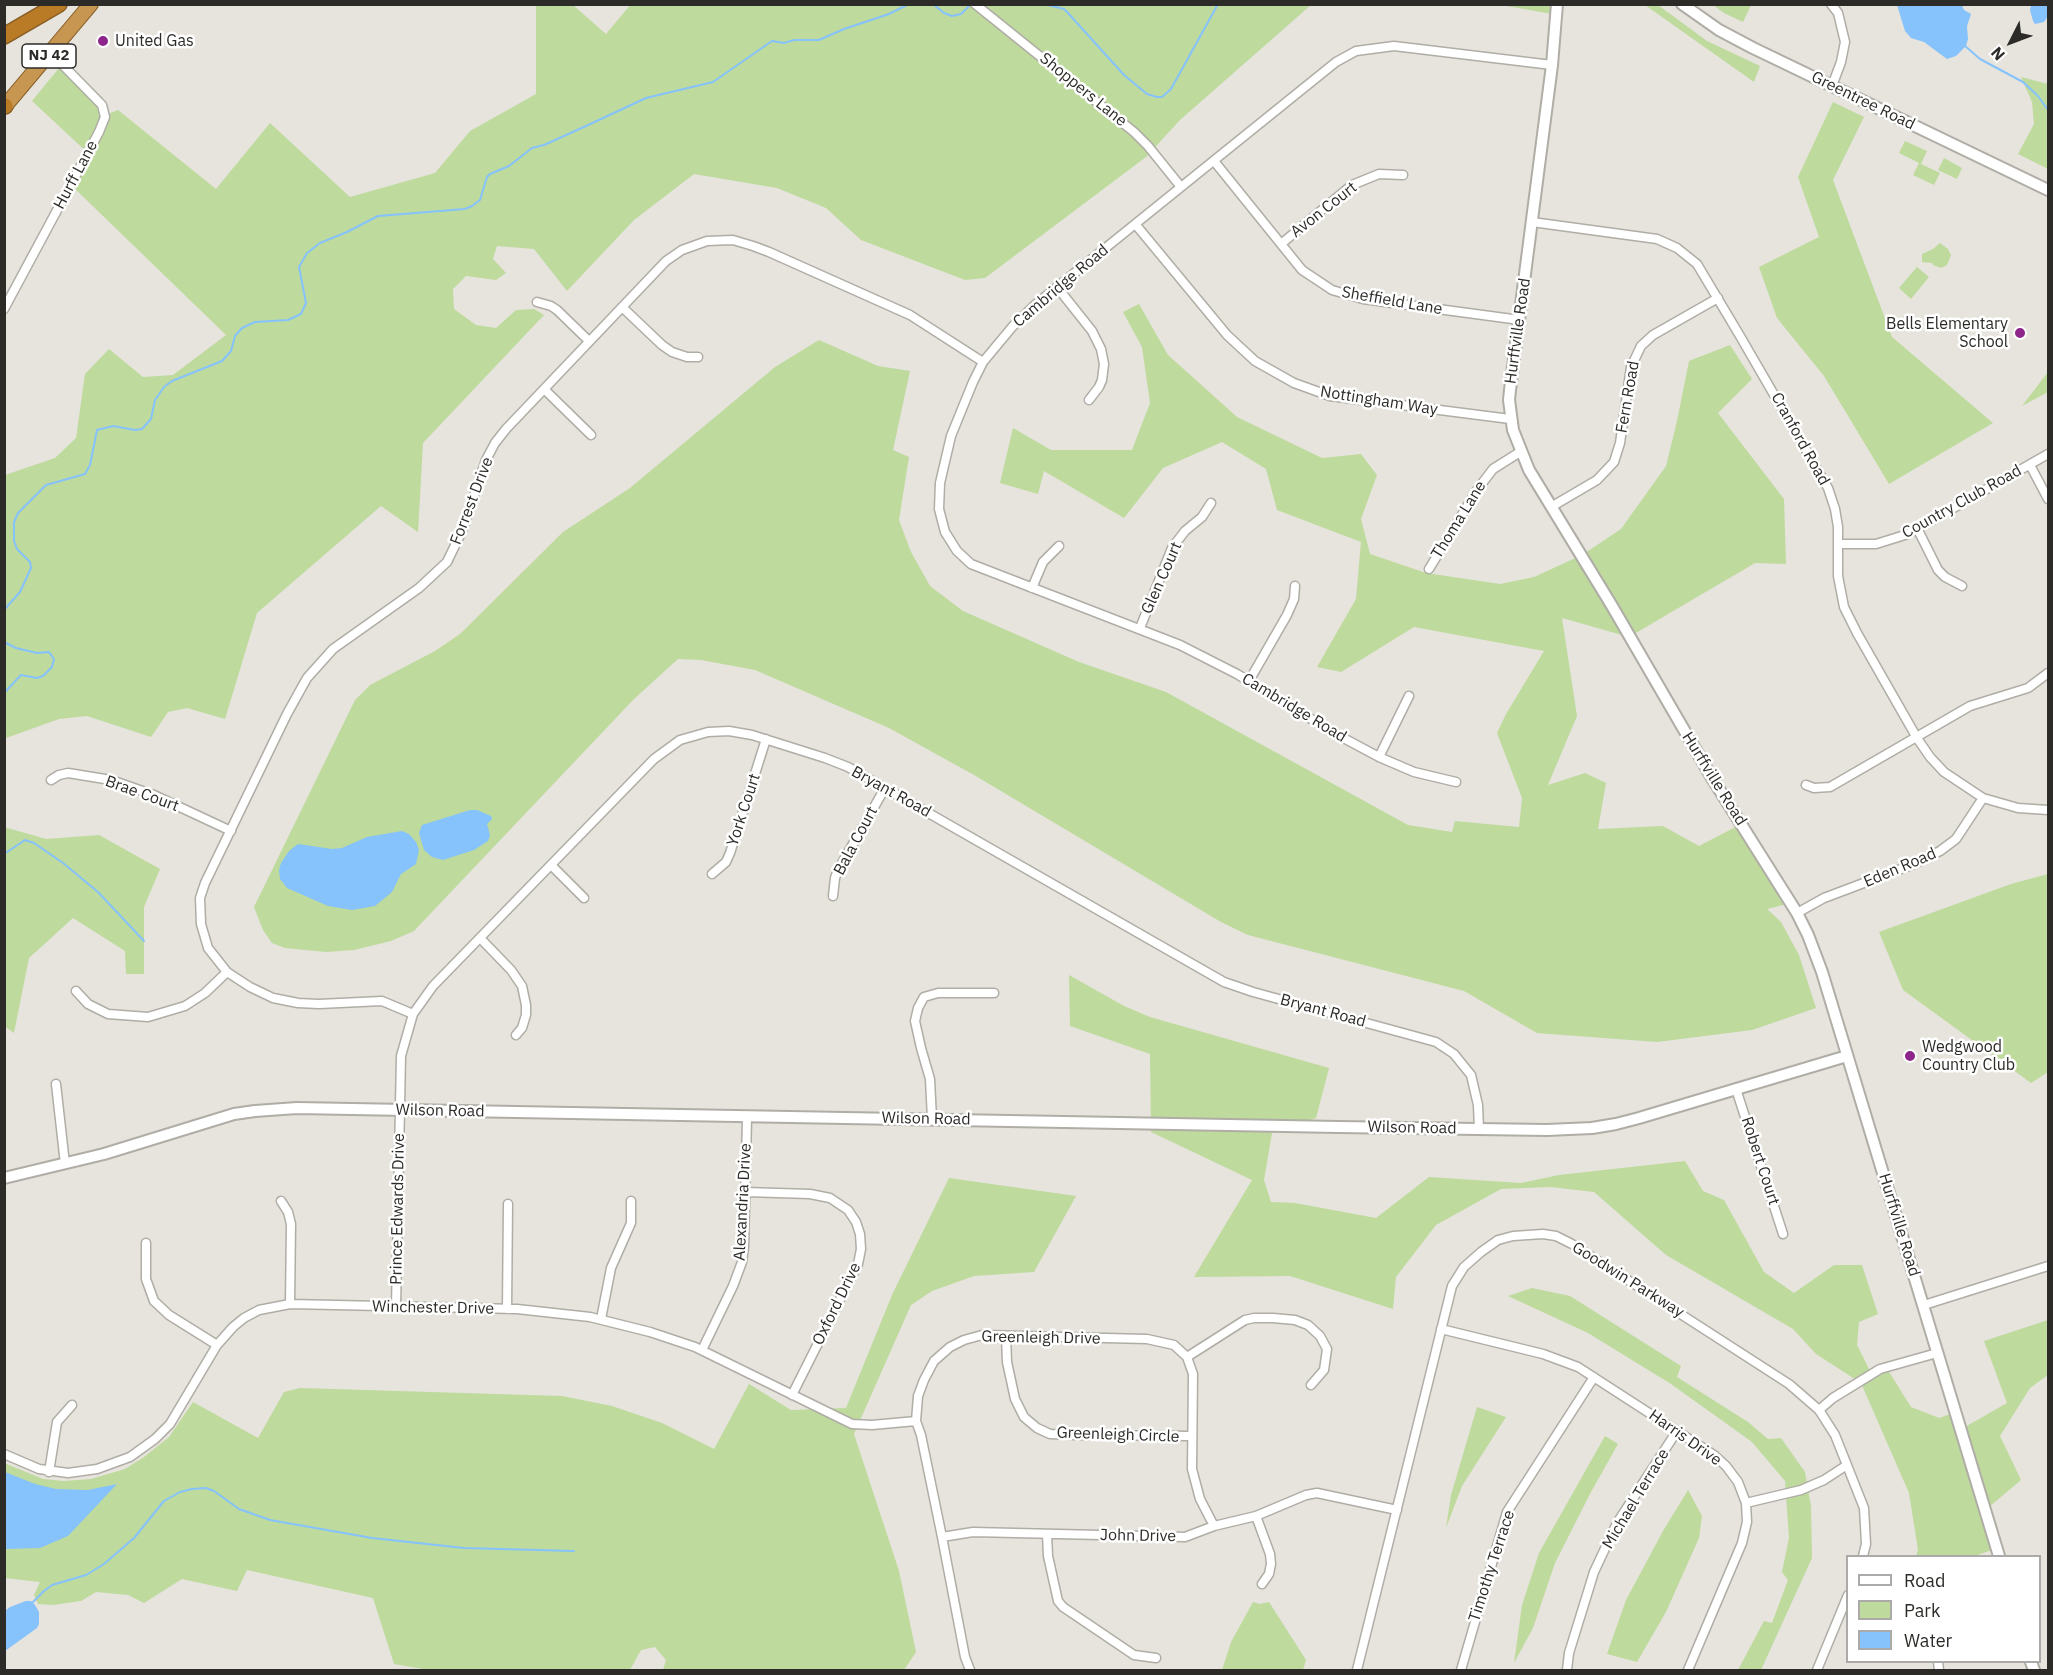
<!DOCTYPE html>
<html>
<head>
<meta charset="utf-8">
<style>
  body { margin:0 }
  #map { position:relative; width:2053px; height:1675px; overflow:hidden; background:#e6e4dc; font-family:"IBM Plex Sans",sans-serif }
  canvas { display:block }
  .frame { position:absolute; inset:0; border:6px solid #2c2b28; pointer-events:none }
  .legend { position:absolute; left:1846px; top:1555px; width:195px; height:108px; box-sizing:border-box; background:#fff; border:2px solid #abaaa9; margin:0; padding:8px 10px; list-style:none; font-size:18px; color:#2c2b28 }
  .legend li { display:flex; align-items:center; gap:12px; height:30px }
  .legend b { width:30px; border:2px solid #abaaa9 }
  .north { position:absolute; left:1981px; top:12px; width:60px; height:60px; -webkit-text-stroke:4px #fff; paint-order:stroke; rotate:228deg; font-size:16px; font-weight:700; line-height:24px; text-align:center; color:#2c2b28 }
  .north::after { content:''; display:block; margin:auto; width:21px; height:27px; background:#2c2b28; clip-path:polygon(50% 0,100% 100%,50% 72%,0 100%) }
</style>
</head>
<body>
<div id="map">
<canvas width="2053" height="1675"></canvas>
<div class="frame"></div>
<ul class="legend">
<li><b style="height:8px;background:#fff"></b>Road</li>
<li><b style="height:16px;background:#beda9d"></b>Park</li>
<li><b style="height:16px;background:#86c2fc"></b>Water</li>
</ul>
<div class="north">N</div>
</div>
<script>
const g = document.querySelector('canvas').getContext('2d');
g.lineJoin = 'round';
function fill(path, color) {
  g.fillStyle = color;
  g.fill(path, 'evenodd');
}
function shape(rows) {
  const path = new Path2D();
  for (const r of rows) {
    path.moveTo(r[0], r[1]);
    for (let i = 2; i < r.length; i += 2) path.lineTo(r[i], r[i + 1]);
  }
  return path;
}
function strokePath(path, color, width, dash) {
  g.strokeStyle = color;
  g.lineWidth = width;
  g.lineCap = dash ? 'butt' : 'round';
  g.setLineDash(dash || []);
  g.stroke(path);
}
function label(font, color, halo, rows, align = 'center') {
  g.font = font + ' "IBM Plex Sans",sans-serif';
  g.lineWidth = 5;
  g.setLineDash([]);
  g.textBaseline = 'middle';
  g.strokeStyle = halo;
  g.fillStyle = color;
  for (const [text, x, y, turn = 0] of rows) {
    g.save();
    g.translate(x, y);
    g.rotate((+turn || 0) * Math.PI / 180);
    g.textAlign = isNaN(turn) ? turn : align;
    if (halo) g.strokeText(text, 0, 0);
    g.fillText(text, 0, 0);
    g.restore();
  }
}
fill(shape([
  [631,4,1311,5,1180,120,1146,157,985,278,965,280,861,240,826,208,777,188,694,174,634,220,567,291,534,249,497,246,493,259,506,273,496,280,466,276,453,289,454,309,476,325,496,328,516,310,534,309,544,315,423,443,418,532,381,506,257,613,225,719,187,708,168,712,151,737,87,716,59,719,6,738,5,741,5,475,55,458,76,438,85,374,109,349,143,377,173,375,226,335,71,185,89,154,32,101,59,68,106,115,118,110,216,189,270,123,350,197,435,173,470,131,536,94,536,5,573,5,606,34],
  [1501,5,1559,5,1558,15],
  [1645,5,1658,5,1707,41,1760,66,1754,82],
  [1713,5,1751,5,1743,22,1724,13],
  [2021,77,2048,84,2048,169,2018,154,2034,124,2032,102],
  [1833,102,1864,117,1833,180,1892,337,1993,423,1889,484,1824,376,1777,318,1759,267,1819,237,1798,177],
  [1905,141,1927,151,1921,164,1940,173,1934,185,1913,175,1919,163,1899,153],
  [1944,158,1962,168,1957,179,1938,170],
  [1940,243,1948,249,1951,255,1947,265,1941,268,1933,265,1932,263,1922,262,1922,254,1933,249],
  [1917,267,1929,277,1911,299,1899,288],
  [1139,304,1168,355,1237,417,1322,458,1361,454,1377,475,1361,519,1370,554,1426,573,1500,584,1534,577,1582,555,1621,529,1666,466,1677,421,1689,361,1730,345,1752,379,1718,413,1784,499,1786,564,1755,563,1629,637,1562,618,1577,716,1548,785,1585,773,1606,783,1598,829,1663,826,1699,846,1745,822,1791,903,1767,909,1781,922,1799,955,1816,1008,1752,1030,1657,1042,1537,1033,1464,991,1248,935,1221,922,974,775,889,728,755,670,701,660,678,659,634,699,414,931,391,941,354,950,326,952,285,948,272,943,263,930,254,907,355,700,370,685,435,651,460,634,563,532,630,488,775,367,819,340,878,366,910,371,893,450,909,457,899,520,911,552,930,586,963,611,1079,662,1166,692,1408,825,1452,832,1455,821,1519,827,1522,798,1497,733,1506,714,1544,651,1414,627,1341,672,1317,667,1356,599,1361,542,1277,510,1266,469,1222,442,1163,468,1124,518,1044,471,1038,494,1000,483,1013,428,1051,450,1132,450,1150,403,1142,347,1123,312],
  [2048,372,2048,392,2022,406],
  [4,827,46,839,99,835,160,869,144,907,144,974,126,974,125,951,73,918,29,958,14,1033,4,1026],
  [2048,874,2048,1072,2031,1083,1903,990,1879,932,2011,884],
  [1069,975,1124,1006,1150,1017,1329,1068,1316,1118,1272,1133,1264,1180,1271,1202,1295,1203,1376,1218,1429,1177,1521,1183,1559,1175,1685,1161,1703,1191,1724,1200,1764,1272,1794,1293,1834,1265,1862,1265,1878,1314,1859,1322,1857,1345,1871,1373,1886,1367,1911,1407,1939,1418,1959,1411,1965,1427,2007,1403,1984,1341,2048,1320,2048,1375,2030,1388,2000,1436,2021,1480,1989,1507,2000,1547,1975,1556,1916,1556,1918,1550,1909,1493,1861,1383,1816,1354,1793,1329,1666,1255,1594,1192,1551,1187,1501,1189,1436,1225,1396,1277,1393,1309,1290,1276,1194,1277,1252,1180,1151,1132,1150,1054,1070,1026],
  [949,1178,1076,1196,1034,1272,974,1276,932,1291,911,1305,854,1434,899,1571,916,1652,904,1670,663,1670,666,1660,655,1647,641,1650,630,1670,429,1670,394,1664,373,1598,247,1570,237,1591,182,1579,144,1603,128,1595,96,1592,81,1601,53,1605,38,1604,34,1595,40,1582,5,1578,4,1463,43,1479,64,1481,91,1479,125,1469,144,1457,169,1437,193,1402,258,1438,284,1392,300,1388,562,1396,612,1406,662,1423,714,1449,749,1384,791,1410,846,1408,892,1295],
  [1532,1288,1570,1296,1681,1366,1677,1377,1748,1422,1768,1439,1781,1438,1805,1472,1811,1506,1812,1558,1761,1670,1738,1670,1764,1621,1772,1623,1788,1580,1782,1572,1789,1538,1785,1481,1752,1442,1671,1384,1588,1333,1508,1296],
  [1477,1407,1506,1417,1462,1486,1446,1528,1451,1495],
  [1605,1436,1618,1444,1591,1492,1555,1563,1533,1628,1514,1663,1522,1605,1539,1553],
  [1688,1490,1702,1516,1699,1538,1666,1612,1637,1662,1607,1654,1626,1600,1663,1531],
  [1253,1602,1260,1604,1269,1602,1306,1660,1303,1670,1222,1670,1231,1642]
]), '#beda9d');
fill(shape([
  [1897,5,1962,5,1964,10,1971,14,1967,26,1968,39,1966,46,1956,56,1947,59,1924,42,1911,38,1905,31],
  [2031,5,2048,5,2048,16,2044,22,2035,24,2033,21,2030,10],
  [470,810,477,810,491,816,492,819,487,824,490,835,488,841,474,850,443,860,432,857,424,850,419,833,422,825],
  [402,831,409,834,416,842,419,850,416,864,401,874,392,892,375,906,352,910,328,906,287,888,280,879,279,870,281,863,289,851,298,844,332,849,342,848,367,837],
  [5,1472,35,1484,56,1489,88,1490,117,1484,68,1536,40,1548,5,1549],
  [26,1601,31,1601,35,1605,39,1612,39,1624,37,1628,5,1651,5,1611,10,1607]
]), '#86c2fc');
strokePath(shape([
  [933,4,944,13,952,16,961,14,971,4],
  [1044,4,1064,9,1068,13,1124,75,1147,94,1157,97,1162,97,1171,89,1218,4],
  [1964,45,1980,59,2023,82,2038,96,2048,110],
  [4,610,20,592,31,568,30,562,17,549,14,541,14,522,18,513,46,485,85,474,90,465,97,430,113,426,135,430,142,429,151,419,155,400,164,387,172,381,222,361,231,351,235,336,242,328,255,322,288,320,301,314,306,303,299,267,307,253,320,243,347,232,378,216,465,209,472,206,480,200,487,177,490,174,509,166,532,148,544,145,586,126,646,98,713,82,772,41,784,43,794,40,819,40,844,29,889,14,909,4],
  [4,642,16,648,37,653,49,652,54,659,52,667,43,676,37,678,21,675,4,693],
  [4,854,25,840,34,843,63,863,98,892,144,941],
  [31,1604,44,1591,52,1585,86,1575,104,1564,134,1538,164,1501,180,1492,192,1489,206,1488,214,1491,239,1509,270,1520,372,1538,464,1548,574,1551]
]), '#86c2fc', 2);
const minor = shape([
  [975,4,1134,132,1148,146,1181,187],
  [1831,4,1838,13,1845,42,1841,62,1832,86],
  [1214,161,1302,270,1332,290,1363,299,1520,320],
  [1532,222,1657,239,1677,248,1697,264,1740,336,1828,488,1835,509,1838,527,1838,576,1844,607,1857,633,1917,738,1930,757,1944,772,1983,798,2018,808,2048,810],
  [1136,225,1227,335,1255,361,1294,383,1330,396,1510,419],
  [1281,244,1352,185,1379,174,1403,175],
  [1057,287,1092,331,1101,349,1104,364,1102,380,1099,387,1089,400],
  [537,302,551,306,557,310,589,341],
  [622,307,662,345,672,352,687,357,698,357],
  [4,309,99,132,105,117,102,105,51,53],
  [544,389,591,435],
  [2030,465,2048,499],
  [1551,507,1597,480,1614,462,1620,443,1631,367,1641,346,1653,335,1718,298],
  [1918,530,1938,570,1945,577,1962,586],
  [1838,544,1876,544,1908,534,2048,454],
  [1429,569,1477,490,1493,469,1520,452],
  [1032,588,1043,562,1059,546],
  [1140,628,1172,548,1185,531,1202,517,1211,503],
  [1249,681,1287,615,1294,599,1295,586],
  [1379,757,1409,696],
  [51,780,59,775,68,773,111,780,154,795,231,831],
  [1456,782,1414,772,1379,757,1336,734,1237,674,1180,645,971,564,957,551,945,532,939,509,940,483,951,436,973,382,983,362,1013,326,1036,304,1336,62,1356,51,1394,46,1552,65],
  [1806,785,1814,788,1830,787,1970,706,2028,688,2048,673],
  [551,865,584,898],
  [712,874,726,862,730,853,766,739],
  [833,896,835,878,838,870,885,788],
  [1797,913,1824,898,1914,864,1940,851,1956,839,1983,798],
  [480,938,511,970,522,986,526,1005,526,1015,522,1028,516,1035],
  [76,991,88,1004,108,1014,148,1017,185,1006,205,993,227,972],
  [413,1014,382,1001,319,1004,298,1003,273,998,250,987,227,972,208,948,201,924,200,898,205,883,287,714,307,678,333,649,419,588,447,562,463,529,486,460,495,443,506,429,666,261,682,250,707,241,733,240,753,246,769,252,910,315,983,362],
  [56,1084,65,1164],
  [1736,1089,1783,1234],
  [932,1119,930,1079,921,1048,915,1021,918,1008,924,997,938,993,994,993],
  [745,1192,810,1194,830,1198,848,1210,856,1222,860,1234,861,1249,858,1264,792,1395],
  [281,1201,288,1212,291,1224,290,1304],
  [146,1243,146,1279,154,1301,169,1315,217,1345],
  [1924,1305,2048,1266],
  [396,1307,401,1056,413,1014,433,986,654,759,680,740,708,732,729,731,752,735,825,758,848,767,1224,982,1253,992,1436,1042,1454,1054,1471,1075,1478,1105,1479,1129],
  [507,1309,508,1204],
  [601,1319,611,1268,631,1223,631,1201],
  [1441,1329,1543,1354,1578,1367,1714,1455,1726,1466,1738,1482,1746,1503,1747,1522,1742,1543,1688,1670],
  [1006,1336,1007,1362,1015,1399,1024,1417,1037,1428,1050,1434,1077,1435,1192,1436],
  [702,1350,733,1286,742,1262,744,1247,747,1118],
  [1187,1357,1245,1320,1254,1318,1273,1318,1295,1320,1308,1325,1320,1336,1327,1349,1324,1370,1311,1385],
  [1819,1410,1833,1398,1880,1369,1937,1353],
  [4,1454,39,1469,68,1473,97,1469,130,1457,155,1439,170,1424,217,1345,233,1327,244,1318,259,1310,290,1304,517,1309,590,1317,650,1332,695,1347,852,1424,872,1425,916,1421],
  [49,1472,57,1422,72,1405],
  [1746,1503,1801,1490,1824,1480,1847,1465],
  [1256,1516,1270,1554,1271,1564,1269,1574,1262,1584],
  [1047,1534,1048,1556,1058,1601,1063,1607,1134,1655,1156,1658],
  [942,1537,973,1532,1185,1537,1214,1526,1256,1516,1306,1495,1317,1493,1397,1510],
  [1938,1662,1939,1670],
  [970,1670,965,1657,942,1537,921,1435,916,1421,918,1396,924,1380,934,1361,950,1347,964,1340,982,1335,1147,1339,1174,1345,1187,1357,1193,1374,1192,1469,1200,1499,1214,1526],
  [1357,1670,1452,1286,1464,1267,1481,1252,1498,1240,1513,1236,1543,1234,1556,1236,1572,1244,1789,1384,1819,1410,1835,1435,1864,1508,1866,1544,1863,1556],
  [1461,1670,1507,1512,1594,1377],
  [1567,1670,1569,1653,1594,1572,1617,1523,1677,1431],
  [1817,1670,1848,1595]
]);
const tertiary = shape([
  [1557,4,1552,65,1510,390,1509,400,1513,430,1529,470,1612,606,1712,778,1797,913,1808,935,1822,972,1999,1556],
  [1682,4,1719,30,1753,48,2048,190],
  [4,1178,104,1154,234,1114,255,1111,297,1108,1338,1127,1547,1130,1592,1128,1616,1124,1639,1118,1847,1056],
  [2031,1662,2034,1670]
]);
const trunk = shape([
  [5,106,91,4]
]);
const motorway = shape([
  [4,36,59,4],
  [4,106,5,106]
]);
strokePath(minor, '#afada5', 11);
strokePath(tertiary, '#afada5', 14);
strokePath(trunk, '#885f26', 16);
strokePath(motorway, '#885f26', 18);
strokePath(minor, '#fff', 8);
strokePath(tertiary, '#fff', 10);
strokePath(trunk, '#c79650', 14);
strokePath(motorway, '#b97b25', 15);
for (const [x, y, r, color] of [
  [103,41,6,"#8e258a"],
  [2020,333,6,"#8e258a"],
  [1910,1056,6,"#8e258a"]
]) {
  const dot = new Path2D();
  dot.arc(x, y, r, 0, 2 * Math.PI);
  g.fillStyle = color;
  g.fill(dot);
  strokePath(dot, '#fff', 2);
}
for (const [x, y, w] of [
  [49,56,54]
]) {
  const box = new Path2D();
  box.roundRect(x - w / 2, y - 12, w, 24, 4.5);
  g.fillStyle = '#fff';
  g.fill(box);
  strokePath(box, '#2c2b28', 1.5);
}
label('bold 15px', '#2c2b28', null, [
  ["NJ 42",49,56]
]);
label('16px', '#2c2b28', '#fff', [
  ["United Gas",115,41],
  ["Bells Elementary",2008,324,"right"],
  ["School",2008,342,"right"],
  ["Wedgwood",1922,1047],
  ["Country Club",1922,1065]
], 'left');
label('16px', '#2c2b28', '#fff', [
  ["Shoppers Lane",1083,90,39],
  ["Greentree Road",1863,101,26],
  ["Hurff Lane",76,175,-62],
  ["Avon Court",1324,210,-38],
  ["Cambridge Road",1061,286,-40],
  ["Sheffield Lane",1392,301,10],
  ["Hurffville Road",1518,331,-82],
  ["Fern Road",1628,397,-80],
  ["Nottingham Way",1379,401,9],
  ["Cranford Road",1800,439,61],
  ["Forrest Drive",472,501,-69],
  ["Country Club Road",1962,502,-29],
  ["Thoma Lane",1459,520,-58],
  ["Glen Court",1162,578,-66],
  ["Cambridge Road",1294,708,31],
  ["Hurffville Road",1714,779,58],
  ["Bryant Road",891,792,29],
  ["Brae Court",142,794,20],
  ["York Court",744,810,-72],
  ["Bala Court",856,841,-62],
  ["Eden Road",1900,868,-23],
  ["Bryant Road",1323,1011,15],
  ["Wilson Road",440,1111,1],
  ["Wilson Road",926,1119,1],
  ["Wilson Road",1412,1128,1],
  ["Robert Court",1760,1161,72],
  ["Alexandria Drive",743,1202,-87],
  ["Prince Edwards Drive",398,1209,-89],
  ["Hurffville Road",1899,1225,73],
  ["Goodwin Parkway",1628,1280,32],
  ["Oxford Drive",837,1304,-64],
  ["Winchester Drive",433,1308,1],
  ["Greenleigh Drive",1041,1338,1],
  ["Greenleigh Circle",1118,1435,2],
  ["Harris Drive",1685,1438,35],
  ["Michael Terrace",1636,1499,-59],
  ["John Drive",1138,1536,1],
  ["Timothy Terrace",1492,1566,-72]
]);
</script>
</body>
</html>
